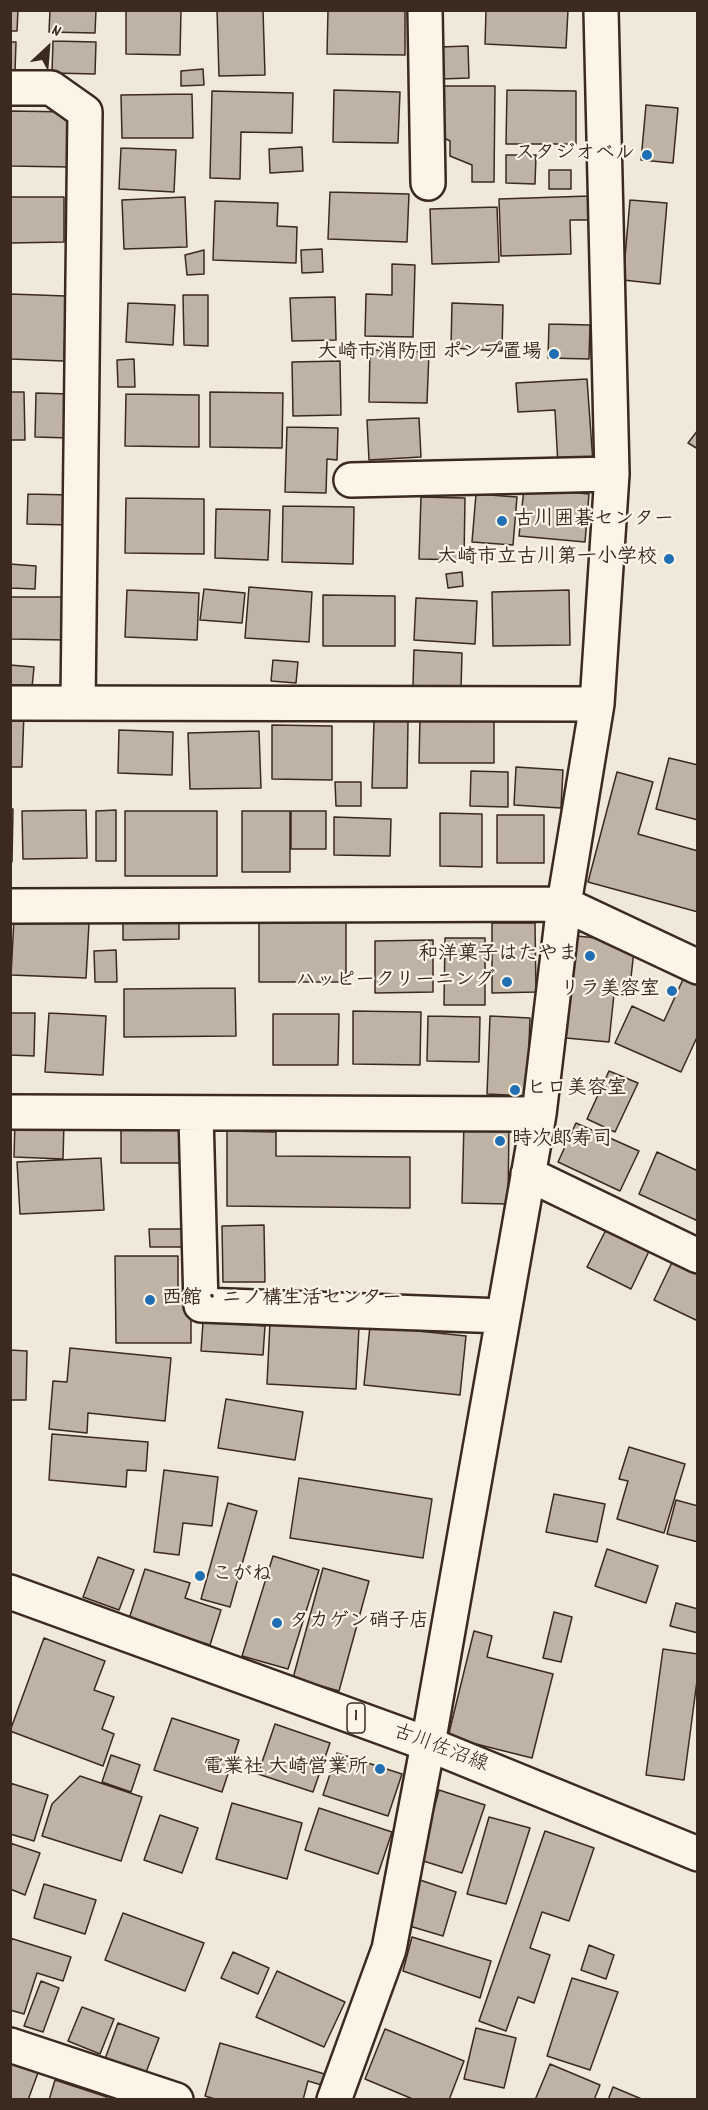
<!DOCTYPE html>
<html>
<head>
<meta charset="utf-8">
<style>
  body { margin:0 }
  #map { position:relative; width:708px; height:2110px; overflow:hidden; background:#f0e9d9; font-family:Dekko,sans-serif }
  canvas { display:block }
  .frame { position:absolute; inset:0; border:12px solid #3b2a1e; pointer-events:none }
  .north { position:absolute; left:18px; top:18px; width:60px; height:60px; -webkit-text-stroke:4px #fcf5e5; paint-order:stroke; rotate:26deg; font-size:16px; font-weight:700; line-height:24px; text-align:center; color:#3b2a1e }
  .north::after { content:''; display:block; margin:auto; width:21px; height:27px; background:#3b2a1e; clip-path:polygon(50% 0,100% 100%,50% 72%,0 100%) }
</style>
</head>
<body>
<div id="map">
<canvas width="708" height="2110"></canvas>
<div class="frame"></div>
<div class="north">N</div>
</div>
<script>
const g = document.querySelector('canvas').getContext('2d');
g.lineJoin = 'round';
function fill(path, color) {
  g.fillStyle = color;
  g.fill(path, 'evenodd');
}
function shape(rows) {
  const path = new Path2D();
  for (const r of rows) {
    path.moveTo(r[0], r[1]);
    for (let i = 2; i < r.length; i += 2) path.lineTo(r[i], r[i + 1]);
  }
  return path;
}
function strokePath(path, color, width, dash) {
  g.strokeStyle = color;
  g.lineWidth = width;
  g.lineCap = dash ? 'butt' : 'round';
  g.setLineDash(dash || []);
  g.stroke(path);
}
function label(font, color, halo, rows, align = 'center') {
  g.font = font + ' Dekko,"Klee One",sans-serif';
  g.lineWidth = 4.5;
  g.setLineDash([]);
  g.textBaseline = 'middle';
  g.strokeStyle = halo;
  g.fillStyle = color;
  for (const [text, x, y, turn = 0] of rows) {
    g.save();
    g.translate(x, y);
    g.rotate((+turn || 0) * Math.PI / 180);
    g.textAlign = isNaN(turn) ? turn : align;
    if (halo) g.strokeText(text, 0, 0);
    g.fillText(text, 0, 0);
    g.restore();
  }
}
const building = shape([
  [10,10,18,10,17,31,10,31,10,10],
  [50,10,96,10,95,33,49,32,50,10],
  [126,10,181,10,180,55,126,54,126,10],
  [217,10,263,10,265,75,219,76,217,10],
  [328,10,405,10,405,55,327,54,328,10],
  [486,10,568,10,566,48,485,44,486,10],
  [53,41,96,42,95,74,52,73,53,41],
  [10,42,16,42,15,72,10,72,10,42],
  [468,46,469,78,441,79,440,47,468,46],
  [203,69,204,85,181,86,181,71,203,69],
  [438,86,495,86,494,182,472,182,472,165,450,156,450,141,438,135,438,86],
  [334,90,400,92,398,143,333,142,334,90],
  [507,90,576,91,576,144,506,144,507,90],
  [212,91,293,93,292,133,241,132,240,179,210,178,212,91],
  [192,94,193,138,122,138,121,95,192,94],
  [646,105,678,108,673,163,641,160,646,105],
  [10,111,71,112,70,167,10,166,10,111],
  [302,147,303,171,270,173,269,149,302,147],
  [121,148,176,150,174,192,119,189,121,148],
  [506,155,536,155,535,184,506,183,506,155],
  [549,170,571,170,571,189,549,189,549,170],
  [330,192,409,194,407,242,328,239,330,192],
  [589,196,590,220,570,220,571,254,501,256,499,199,589,196],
  [10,197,64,197,64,242,10,243,10,197],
  [185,197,187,247,124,249,122,200,185,197],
  [630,200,667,203,660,284,623,280,630,200],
  [215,201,278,203,277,226,297,227,296,263,213,260,215,201],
  [497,207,499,262,432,264,430,209,497,207],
  [322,249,323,272,302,273,301,250,322,249],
  [204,250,204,274,187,275,185,255,204,250],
  [392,264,415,265,413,337,365,336,366,294,392,295,392,264],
  [10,294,66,296,64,361,10,359,10,294],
  [183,295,208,295,208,346,184,345,183,295],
  [335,297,336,340,292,341,290,298,335,297],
  [128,303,175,305,173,345,126,342,128,303],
  [452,303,503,305,502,351,451,348,452,303],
  [549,324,590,325,589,359,548,358,549,324],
  [370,350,429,352,427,403,369,402,370,350],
  [134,359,135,387,118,387,117,360,134,359],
  [340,361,341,415,293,416,292,362,340,361],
  [587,379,593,463,558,466,555,410,518,412,516,383,587,379],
  [10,392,24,392,25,440,10,440,10,392],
  [210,392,283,393,282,448,210,447,210,392],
  [36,393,70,394,69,438,35,437,36,393],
  [126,394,199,395,199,447,125,446,126,394],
  [419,418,421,457,369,460,367,420,419,418],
  [287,427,338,428,337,460,327,459,326,493,285,492,287,427],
  [698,430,698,449,688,443,698,430],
  [524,488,589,494,585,542,519,536,524,488],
  [28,494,72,495,72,525,27,524,28,494],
  [476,494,517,497,513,545,472,542,476,494],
  [421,497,465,498,464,560,419,559,421,497],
  [126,498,204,499,204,554,125,553,126,498],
  [283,506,354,507,353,564,282,562,283,506],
  [216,509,270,510,268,560,215,558,216,509],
  [10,564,36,566,35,589,10,588,10,564],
  [462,572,463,586,448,588,446,574,462,572],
  [249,587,312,592,309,642,245,638,249,587],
  [204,589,245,593,242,623,200,620,204,589],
  [127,590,199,593,197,640,125,637,127,590],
  [569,590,570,645,493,646,492,592,569,590],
  [323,595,395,596,395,646,323,646,323,595],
  [10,597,67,597,67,640,10,639,10,597],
  [416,598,477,601,475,644,414,640,416,598],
  [414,650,462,653,461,689,413,686,414,650],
  [273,660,298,662,296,683,271,681,273,660],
  [10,665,34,667,32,688,10,686,10,665],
  [10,712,24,713,22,767,10,767,10,712],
  [420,718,494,719,494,763,419,763,420,718],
  [374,720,408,721,407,788,372,788,374,720],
  [272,725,332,726,332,780,272,779,272,725],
  [119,730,173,732,172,775,118,773,119,730],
  [259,731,261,788,190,789,188,733,259,731],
  [669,758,698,765,698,820,656,809,669,758],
  [516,767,563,770,561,808,514,805,516,767],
  [471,771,508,772,508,807,470,806,471,771],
  [617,772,653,782,638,834,698,851,698,912,588,882,617,772],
  [335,782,361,782,361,806,336,806,335,782],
  [10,809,13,809,12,862,10,862,10,809],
  [86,810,87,858,23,859,22,811,86,810],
  [116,810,116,861,96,861,96,811,116,810],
  [125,811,217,811,217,876,125,876,125,811],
  [242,811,290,811,290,872,242,872,242,811],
  [291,811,326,811,326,849,291,849,291,811],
  [440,813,482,814,482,867,440,866,440,813],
  [497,815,544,815,544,863,497,863,497,815],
  [334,817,391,819,390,856,334,855,334,817],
  [179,918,179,939,123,940,123,919,179,918],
  [14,919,89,923,86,978,11,975,14,919],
  [259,921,346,922,346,982,259,982,259,921],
  [492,923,535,923,536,992,492,993,492,923],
  [577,936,635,942,629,995,614,994,609,1042,566,1038,577,936],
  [445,938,485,938,485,1005,444,1005,445,938],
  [433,940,433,992,375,993,375,941,433,940],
  [116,950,117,982,95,982,94,951,116,950],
  [685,975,698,980,698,1035,681,1072,615,1043,632,1006,664,1021,685,975],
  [235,988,236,1036,124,1037,124,989,235,988],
  [353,1011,421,1012,420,1065,353,1064,353,1011],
  [10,1013,35,1013,34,1056,10,1055,10,1013],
  [49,1013,106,1016,103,1075,45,1072,49,1013],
  [273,1014,339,1014,338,1065,273,1065,273,1014],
  [428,1016,480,1017,479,1062,427,1061,428,1016],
  [490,1016,530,1018,527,1096,487,1094,490,1016],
  [609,1071,638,1083,615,1132,587,1119,609,1071],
  [15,1120,64,1122,63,1159,14,1157,15,1120],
  [464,1122,509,1124,508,1204,462,1203,464,1122],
  [576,1123,639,1151,620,1191,558,1162,576,1123],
  [121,1125,189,1125,189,1163,121,1163,121,1125],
  [227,1131,276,1132,276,1156,410,1157,410,1208,227,1206,227,1131],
  [657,1152,698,1171,698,1221,639,1194,657,1152],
  [101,1158,104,1210,20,1214,17,1162,101,1158],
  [609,1224,652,1245,631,1289,587,1267,609,1224],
  [264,1225,265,1282,223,1282,222,1226,264,1225],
  [149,1229,189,1229,189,1247,150,1247,149,1229],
  [115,1256,178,1256,178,1289,191,1289,191,1343,116,1343,115,1256],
  [675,1256,698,1267,698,1321,654,1300,675,1256],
  [203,1322,265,1326,263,1355,201,1351,203,1322],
  [270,1322,359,1326,356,1389,267,1384,270,1322],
  [370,1326,466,1336,460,1395,364,1385,370,1326],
  [70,1348,171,1358,165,1421,88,1413,87,1433,49,1429,53,1381,67,1382,70,1348],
  [10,1350,27,1351,26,1400,10,1400,10,1350],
  [226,1399,303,1412,295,1460,218,1448,226,1399],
  [52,1434,148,1442,146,1471,127,1470,126,1487,49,1480,52,1434],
  [629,1447,685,1464,664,1533,617,1519,628,1481,619,1479,629,1447],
  [164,1470,218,1477,212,1526,183,1523,179,1555,154,1552,164,1470],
  [299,1478,432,1499,423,1558,290,1538,299,1478],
  [554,1494,605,1504,597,1542,546,1532,554,1494],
  [676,1500,698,1506,698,1542,667,1534,676,1500],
  [228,1503,257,1511,230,1607,201,1599,228,1503],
  [607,1549,658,1566,646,1603,595,1586,607,1549],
  [273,1556,319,1570,288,1669,242,1656,273,1556],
  [98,1557,134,1570,119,1610,83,1597,98,1557],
  [323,1568,369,1581,339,1691,293,1678,323,1568],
  [145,1569,190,1583,185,1598,221,1610,210,1645,129,1619,145,1569],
  [676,1603,698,1609,698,1633,670,1626,676,1603],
  [554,1612,572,1617,561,1662,543,1658,554,1612],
  [474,1631,492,1636,487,1657,553,1674,532,1758,448,1737,474,1631],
  [44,1638,105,1661,94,1690,114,1697,102,1729,114,1734,103,1766,10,1731,44,1638],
  [663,1649,698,1654,698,1673,684,1780,646,1775,663,1649],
  [172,1718,239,1740,222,1792,154,1770,172,1718],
  [275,1724,330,1743,313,1792,258,1774,275,1724],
  [337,1753,402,1774,388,1816,323,1795,337,1753],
  [111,1755,140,1765,131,1792,102,1782,111,1755],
  [80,1776,142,1797,121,1861,42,1836,52,1804,80,1776],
  [10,1783,48,1795,34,1841,10,1834,10,1783],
  [439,1790,485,1805,462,1873,420,1860,439,1790],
  [232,1803,302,1823,287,1879,216,1859,232,1803],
  [319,1808,392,1832,378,1874,305,1850,319,1808],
  [160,1815,198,1828,182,1873,144,1860,160,1815],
  [489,1817,530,1828,506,1904,467,1894,489,1817],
  [545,1831,594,1848,569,1921,542,1912,530,1948,550,1955,534,2003,518,1997,506,2031,479,2021,545,1831],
  [10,1843,40,1853,25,1895,10,1889,10,1843],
  [420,1880,456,1892,443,1936,406,1925,420,1880],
  [44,1884,96,1900,85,1934,34,1918,44,1884],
  [123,1913,204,1943,185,1991,105,1960,123,1913],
  [412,1937,491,1961,480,1998,403,1971,412,1937],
  [10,1938,71,1957,63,1981,37,1973,24,2014,10,2010,10,1938],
  [589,1945,614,1955,606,1979,581,1970,589,1945],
  [233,1952,269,1968,258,1994,221,1978,233,1952],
  [277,1971,345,2002,324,2047,256,2017,277,1971],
  [572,1978,618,1992,590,2070,547,2056,572,1978],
  [41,1981,59,1988,43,2032,24,2026,41,1981],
  [82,2007,114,2019,100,2054,68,2041,82,2007],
  [118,2023,159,2038,145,2075,105,2059,118,2023],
  [476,2028,516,2038,504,2088,464,2079,476,2028],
  [385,2029,464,2061,449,2100,415,2100,365,2079,385,2029],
  [220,2043,328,2075,325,2086,308,2081,303,2100,218,2100,205,2096,220,2043],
  [10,2059,39,2070,28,2100,10,2100,10,2059],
  [550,2064,600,2085,594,2100,535,2100,550,2064],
  [55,2080,107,2097,106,2100,49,2100,55,2080],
  [613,2087,644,2100,608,2100,613,2087]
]);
fill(building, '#beb3a4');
strokePath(building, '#3b2a1e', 1.5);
const minor = shape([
  [425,10,428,183],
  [10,88,51,88,85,112,78,703],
  [351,480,612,474],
  [10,703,597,704],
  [10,906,564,904,698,967],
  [10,1112,539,1114],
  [196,1114,201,1305,503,1316],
  [528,1174,698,1256],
  [10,2045,176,2100],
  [334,2100,389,1949,428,1744,539,1114,564,904,597,704,612,474,601,10]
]);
const primary = shape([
  [10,1592,428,1744,698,1854]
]);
strokePath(minor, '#3b2a1e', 38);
strokePath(primary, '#3b2a1e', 38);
strokePath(minor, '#fcf5e5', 33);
strokePath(primary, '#fcf5e5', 33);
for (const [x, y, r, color] of [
  [647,155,6,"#1f6fb2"],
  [554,354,6,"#1f6fb2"],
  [502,521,6,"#1f6fb2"],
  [669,559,6,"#1f6fb2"],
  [590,956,6,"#1f6fb2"],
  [507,982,6,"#1f6fb2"],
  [672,991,6,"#1f6fb2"],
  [515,1090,6,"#1f6fb2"],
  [500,1141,6,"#1f6fb2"],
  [150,1300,6,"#1f6fb2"],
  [200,1576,6,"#1f6fb2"],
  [277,1623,6,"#1f6fb2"],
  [380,1769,6,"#1f6fb2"]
]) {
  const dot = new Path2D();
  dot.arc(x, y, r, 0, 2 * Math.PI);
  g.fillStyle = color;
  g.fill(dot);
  strokePath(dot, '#fcf5e5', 2);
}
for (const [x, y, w] of [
  [356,1718,18]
]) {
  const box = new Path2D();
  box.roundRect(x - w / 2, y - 15, w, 30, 4.5);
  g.fillStyle = '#fcf5e5';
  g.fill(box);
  strokePath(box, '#3b2a1e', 1.5);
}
label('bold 18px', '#3b2a1e', null, [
  ["1",356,1718]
]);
label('bold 20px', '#3b2a1e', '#fcf5e5', [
  ["スタジオベル",635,155],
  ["大崎市消防団 ポンプ置場",542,354],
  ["古川囲碁センター",514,521,"left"],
  ["大崎市立古川第一小学校",657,559],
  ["和洋菓子はたやま",578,956],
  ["ハッピークリーニング",495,982],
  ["リラ美容室",660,991],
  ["ヒロ美容室",527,1090,"left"],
  ["時次郎寿司",512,1141,"left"],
  ["西館・ニノ構生活センター",162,1300,"left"],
  ["こがね",212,1576,"left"],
  ["タカゲン硝子店",289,1623,"left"],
  ["電業社 大崎営業所",368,1769]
], 'right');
label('20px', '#3b2a1e', '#fcf5e5', [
  ["古川佐沼線",440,1750,21]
]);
</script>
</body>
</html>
